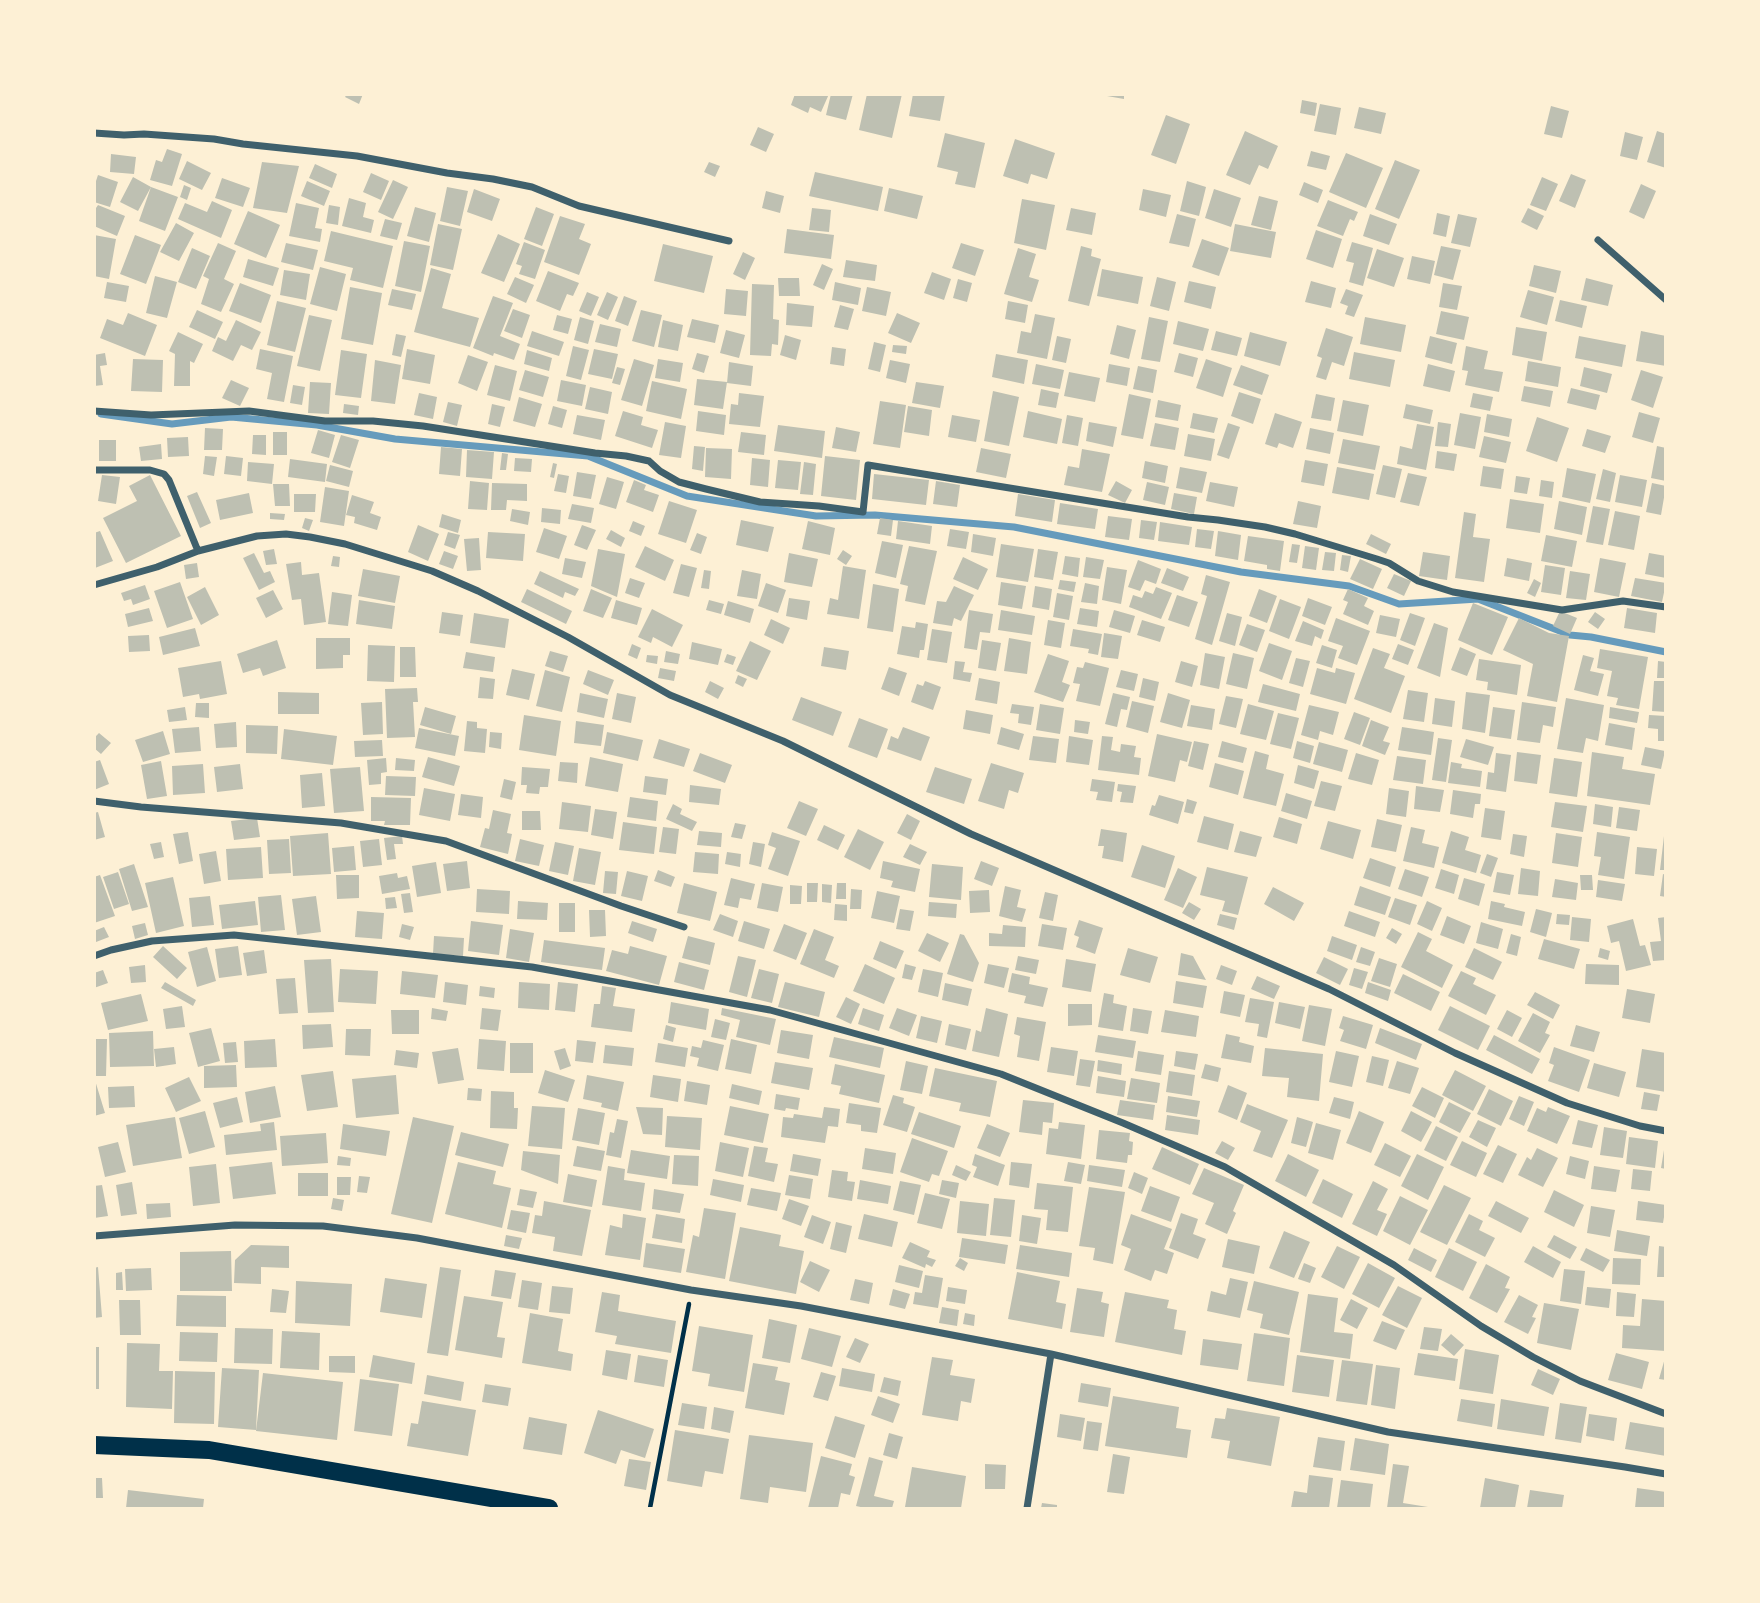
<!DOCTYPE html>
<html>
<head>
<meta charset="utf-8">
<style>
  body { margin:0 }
  #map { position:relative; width:1760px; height:1603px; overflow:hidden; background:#fdf0d5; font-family:"Noto Sans",sans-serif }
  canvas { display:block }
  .frame { position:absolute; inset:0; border:96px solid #fdf0d5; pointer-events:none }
</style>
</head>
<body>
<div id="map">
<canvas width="1760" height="1603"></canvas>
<div class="frame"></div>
</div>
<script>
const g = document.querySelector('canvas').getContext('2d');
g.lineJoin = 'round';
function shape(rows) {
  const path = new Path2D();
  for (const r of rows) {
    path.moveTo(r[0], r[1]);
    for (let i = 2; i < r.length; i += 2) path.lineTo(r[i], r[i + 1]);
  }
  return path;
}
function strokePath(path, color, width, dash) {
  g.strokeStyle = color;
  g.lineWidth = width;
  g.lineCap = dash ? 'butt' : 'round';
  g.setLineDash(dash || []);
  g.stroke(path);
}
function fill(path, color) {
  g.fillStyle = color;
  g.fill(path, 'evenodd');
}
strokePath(shape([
  [101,414,172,424,231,417,317,425,395,439,588,456,687,496,816,516,875,515,1014,527,1241,572,1349,586,1399,604,1478,599,1570,635,1591,637,1666,652]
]), '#669bbc', 7);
fill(shape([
  [347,94,363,94,359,104,345,97],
  [795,94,829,94,821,112,810,107,808,113,791,105],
  [831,94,853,94,846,120,826,115],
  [867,94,902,94,892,138,859,130],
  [913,94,945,94,940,121,909,116],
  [1107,94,1124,94,1124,99,1107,96],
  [1302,100,1317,103,1315,116,1300,113],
  [1320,104,1341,108,1336,135,1314,131],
  [1551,106,1569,111,1562,138,1544,134],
  [1359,107,1386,113,1381,134,1354,128],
  [1166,115,1190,124,1176,164,1151,155],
  [758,127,774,134,766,152,750,145],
  [1245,131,1278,146,1268,169,1259,165,1250,185,1226,175],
  [1657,131,1666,134,1666,168,1647,162],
  [1625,132,1643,137,1637,160,1620,156],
  [945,133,985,143,975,188,955,184,958,172,937,167],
  [1015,139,1055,153,1047,179,1031,174,1028,184,1003,176],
  [167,149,182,154,172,186,150,180,156,160,162,162],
  [1311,151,1330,156,1326,170,1307,166],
  [1346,153,1383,168,1366,208,1329,192],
  [111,154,136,157,134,174,110,172],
  [1395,160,1420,170,1399,219,1375,209],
  [187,161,211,173,202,190,179,179],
  [262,162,299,166,287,213,253,208],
  [709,162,720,166,715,177,704,172],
  [315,164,337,174,332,188,309,178],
  [815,172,883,187,878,211,809,196],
  [371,173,389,181,381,200,363,192],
  [1571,174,1586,180,1575,208,1559,201],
  [98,175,118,182,110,207,94,202,94,187],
  [133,177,151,187,138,211,120,202],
  [1542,177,1558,184,1546,211,1530,205],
  [222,178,250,188,243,207,215,198],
  [393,180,408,187,393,219,378,212],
  [307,181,330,191,324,206,301,196],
  [1187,181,1206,187,1199,216,1180,211],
  [1304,182,1323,190,1318,203,1299,195],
  [1641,184,1656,191,1644,219,1629,212],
  [184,185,191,188,187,200,180,197],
  [151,187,178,197,165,231,139,221],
  [447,187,468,191,460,226,440,221],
  [889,188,923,196,917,219,884,211],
  [474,189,500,199,492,221,467,212],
  [1143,189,1171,195,1166,217,1139,210],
  [1214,189,1241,198,1231,227,1205,218],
  [766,191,784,196,780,213,762,208],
  [1259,196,1278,201,1271,230,1251,225],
  [349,198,366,203,363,217,374,220,371,233,342,226],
  [1022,199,1055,205,1046,250,1014,243],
  [1328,200,1358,212,1354,221,1350,219,1343,236,1317,226],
  [212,201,232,210,221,238,178,219,185,203,207,212],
  [296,203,319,208,315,228,322,229,320,242,289,236],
  [98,205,125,216,117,236,94,226,94,211],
  [329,205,340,207,338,225,326,223],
  [415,207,436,213,429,242,407,236],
  [536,207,554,214,542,246,524,239],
  [812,208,831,210,829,232,809,230],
  [1071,208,1096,213,1092,235,1066,230],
  [1528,208,1544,216,1537,230,1521,222],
  [248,211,280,225,266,258,234,244],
  [1437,213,1450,216,1446,237,1433,234],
  [1177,214,1196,219,1189,247,1169,243],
  [1370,214,1397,224,1389,245,1363,236],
  [1458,214,1477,218,1470,247,1451,243],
  [560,216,585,224,579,239,591,244,579,275,544,262],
  [385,219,402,223,397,240,380,236],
  [176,223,194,233,179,261,160,252],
  [438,224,462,229,453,270,430,265],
  [1235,224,1276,232,1271,258,1230,251],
  [787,229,834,235,831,259,784,253],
  [1316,230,1342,239,1333,268,1306,259],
  [331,231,393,246,383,288,350,280,353,268,324,261],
  [498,234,520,244,504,282,481,273],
  [94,235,116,239,109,279,94,276],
  [135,235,161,245,146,284,120,274],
  [1202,239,1229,248,1219,276,1192,267],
  [404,241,430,246,421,292,395,286],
  [524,242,545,250,535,279,519,274,522,266,516,264],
  [1352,242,1373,248,1363,286,1349,282,1354,263,1346,261],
  [218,243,236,251,224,279,234,284,221,312,201,304,209,279,203,276],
  [286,243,318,250,313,270,281,262],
  [961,243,984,250,975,276,952,268],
  [663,244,713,256,704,293,654,281],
  [1081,246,1092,249,1091,256,1101,259,1089,306,1068,301],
  [1441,246,1461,250,1453,280,1434,275],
  [192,248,210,256,196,289,178,282],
  [1018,248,1036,254,1029,277,1039,280,1032,302,1004,294],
  [1377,249,1404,258,1394,287,1367,278],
  [743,252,755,258,745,280,733,274],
  [1412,256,1435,261,1430,284,1407,279],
  [248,259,279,268,273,286,243,277],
  [846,260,877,265,875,281,843,277],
  [822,264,833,269,824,290,813,285],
  [1534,265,1561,271,1556,293,1529,286],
  [320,267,346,274,337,311,310,304],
  [431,268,451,274,442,308,479,318,470,347,414,332],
  [1102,269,1143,277,1138,304,1097,296],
  [284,270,310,274,306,300,280,295],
  [548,271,579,283,573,296,567,294,560,311,536,301],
  [932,272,951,279,944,300,924,293],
  [155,276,177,282,167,318,146,313],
  [515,277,534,285,526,303,507,294],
  [1157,277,1176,282,1169,311,1150,306],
  [778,278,799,278,800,296,779,296],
  [1586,278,1613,285,1608,306,1581,300],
  [958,279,972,283,967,302,953,298],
  [1189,281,1216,287,1211,309,1184,302],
  [1311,281,1336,288,1331,308,1305,302],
  [107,282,129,286,126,302,104,298],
  [835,282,861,288,858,305,832,300],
  [240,283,271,295,261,323,229,311],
  [1443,283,1462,286,1457,310,1439,307],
  [752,284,774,285,773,319,779,320,778,345,772,344,771,356,750,355],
  [350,287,382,293,373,345,341,339],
  [867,287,891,292,886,316,862,311],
  [392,289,416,294,412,310,388,305],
  [726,289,748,291,746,316,724,314],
  [1346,289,1363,295,1354,317,1345,314,1348,306,1340,303],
  [1528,290,1554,297,1547,325,1520,317],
  [587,292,599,297,591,316,579,311],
  [607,292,618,297,608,320,597,315],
  [493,296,513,303,500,336,520,344,514,360,494,353,493,356,473,348],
  [624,296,637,301,628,326,615,321],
  [1560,300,1587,306,1582,328,1555,321],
  [277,301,306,308,295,352,267,345],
  [1008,301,1028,305,1025,323,1005,319],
  [787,303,814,306,812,327,786,325],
  [840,305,854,309,848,330,834,327],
  [513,309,530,315,522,338,504,331],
  [197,310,223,322,215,339,189,327],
  [641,310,662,315,654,347,632,341],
  [1441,311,1469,317,1464,340,1436,334],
  [128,313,157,325,145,356,100,338,107,319,123,325],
  [897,313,920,323,911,343,888,333],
  [1035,314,1055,318,1047,359,1017,353,1021,331,1031,333],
  [309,315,332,320,320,371,297,366],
  [557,315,572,319,568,334,553,330],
  [580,317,594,321,588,344,574,340],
  [1149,317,1168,321,1160,362,1141,359],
  [1365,317,1406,325,1401,352,1360,344],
  [692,319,719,325,715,343,687,337],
  [236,320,261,332,252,350,241,345,233,361,212,351,218,337,226,341],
  [663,320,683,325,678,351,658,347],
  [1178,321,1209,329,1203,351,1173,344],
  [600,324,621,329,617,347,595,342],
  [1117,325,1136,330,1129,359,1110,354],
  [1516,327,1547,332,1542,361,1512,355],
  [1326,328,1353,337,1344,366,1332,362,1326,380,1316,377,1322,358,1317,356],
  [726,330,745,335,739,358,720,353],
  [532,331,564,342,559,356,527,346],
  [1216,331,1242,338,1237,356,1211,350],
  [1641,331,1666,336,1666,366,1636,361],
  [178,332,203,344,194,363,190,361,190,386,174,386,175,354,169,351],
  [1250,332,1287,342,1280,366,1244,356],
  [396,334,406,336,401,357,392,355],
  [785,335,801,340,796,360,780,355],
  [1057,336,1071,339,1066,363,1052,360],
  [1430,336,1457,343,1452,364,1425,357],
  [1579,336,1626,345,1622,367,1575,358],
  [874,342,886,345,880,372,868,369],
  [893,345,907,346,906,354,892,352],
  [573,346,589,350,581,380,566,376],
  [1466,346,1488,351,1484,369,1503,372,1499,392,1465,385,1468,371,1462,370],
  [832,347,846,349,844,366,830,364],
  [260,349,293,356,284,402,267,399,272,373,256,369],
  [407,349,435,355,430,384,402,379],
  [594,349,618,354,612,379,588,374],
  [341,350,367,354,361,398,335,395],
  [527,350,552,358,549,371,524,364],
  [1354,352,1395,360,1390,387,1349,379],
  [105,353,107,365,100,366,103,385,94,386,94,355],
  [697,353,709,356,704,373,692,369],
  [1179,353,1198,358,1193,377,1174,372],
  [996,354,1028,360,1024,384,992,377],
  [468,355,488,362,477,391,458,383],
  [133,359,163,360,162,392,131,391],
  [634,359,654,365,642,406,621,400],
  [658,359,683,363,680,382,655,378],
  [1206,359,1232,368,1223,397,1196,388],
  [375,360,401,365,395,404,371,401],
  [890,360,910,364,906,383,886,378],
  [1528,361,1561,367,1558,387,1525,381],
  [729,362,753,366,751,386,727,383],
  [1036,364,1064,370,1060,389,1032,384],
  [1109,364,1130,368,1127,386,1106,382],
  [1428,364,1455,371,1450,392,1423,386],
  [495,365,517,371,510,401,487,395],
  [1241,365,1269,375,1262,395,1233,385],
  [1138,366,1157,370,1153,393,1133,389],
  [617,367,625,369,620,385,612,383],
  [1584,367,1612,374,1607,393,1580,386],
  [525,370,549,377,543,397,519,390],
  [1641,370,1663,377,1653,408,1631,400],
  [1069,372,1100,378,1095,402,1064,396],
  [697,379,727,382,723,409,694,405],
  [231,380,249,388,240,406,222,398],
  [561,380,586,385,582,406,557,401],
  [652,381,687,389,681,419,646,411],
  [310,382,331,383,329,414,308,413],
  [916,382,944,386,940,408,912,403],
  [293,385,305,387,302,405,290,403],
  [1524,386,1553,391,1550,407,1521,401],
  [590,387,612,392,608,414,585,409],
  [1571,388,1600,395,1596,410,1567,403],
  [1041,389,1059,393,1056,408,1038,405],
  [993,391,1019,397,1009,446,984,441],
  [1239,392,1261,399,1253,424,1231,416],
  [419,393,437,397,433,419,414,415],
  [739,393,764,396,760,427,729,424,731,404,738,405],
  [1473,393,1493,397,1490,411,1470,407],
  [1129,394,1151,399,1143,439,1121,435],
  [1316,394,1335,398,1331,421,1311,418],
  [519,397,542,404,535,427,513,421],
  [1158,400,1181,405,1178,421,1155,417],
  [1343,400,1369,405,1363,436,1337,431],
  [880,401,906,405,900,448,873,444],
  [448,402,462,405,457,426,443,422],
  [344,404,359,406,358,415,343,413],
  [492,404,505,407,500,427,488,424],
  [1406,404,1433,410,1430,424,1403,418],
  [553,406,567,410,562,428,548,424],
  [908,406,932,410,929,436,904,432],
  [623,411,643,417,641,425,658,430,652,448,615,436],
  [698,411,726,415,724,435,696,431],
  [1028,411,1062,419,1057,444,1023,437],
  [1639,412,1660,418,1653,443,1632,437],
  [1193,413,1218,418,1214,433,1190,428],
  [1275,413,1302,422,1293,448,1279,443,1277,448,1265,444],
  [1460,413,1481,417,1475,449,1454,445],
  [1487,414,1512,419,1509,437,1484,432],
  [577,415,605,420,601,440,573,434],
  [952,415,980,420,976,442,948,437],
  [1067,415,1083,418,1078,446,1062,443],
  [1537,417,1569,428,1557,462,1526,451],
  [665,422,686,426,681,458,659,455],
  [1089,422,1117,427,1113,447,1086,441],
  [1438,422,1451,424,1448,447,1435,446],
  [1155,423,1179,428,1175,450,1150,446],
  [1228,423,1240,427,1229,459,1217,455],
  [1417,424,1434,427,1426,470,1397,464,1400,446,1412,449],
  [778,425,825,431,822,458,774,451],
  [836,427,860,432,856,452,832,448],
  [205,428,223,429,222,450,204,450],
  [1310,428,1334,433,1330,454,1306,449],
  [1587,429,1611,436,1605,453,1582,446],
  [318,430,335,435,329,458,311,453],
  [273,432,287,432,287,455,273,455],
  [741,432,766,435,764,455,738,452],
  [1188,434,1215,439,1211,461,1184,456],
  [253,435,266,435,266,455,252,454],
  [341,435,359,440,350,468,332,462],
  [1484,436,1511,442,1506,463,1479,457],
  [188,437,189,456,168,457,167,438],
  [1343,439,1380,446,1375,470,1338,463],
  [99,440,116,440,116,461,99,461],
  [161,444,162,459,141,461,139,447],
  [694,446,705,447,703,471,692,469],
  [1657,446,1666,448,1666,481,1651,478],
  [441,447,462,449,460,476,439,474],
  [706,448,732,449,731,479,705,477],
  [981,448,1011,454,1006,478,976,472],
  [1082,449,1110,454,1102,492,1064,485,1068,466,1079,468],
  [467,450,494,452,492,479,466,477],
  [1437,451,1457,454,1454,471,1435,468],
  [502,453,508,454,506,470,500,470],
  [205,456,217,457,214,476,203,474],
  [226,456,243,458,241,476,224,474],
  [825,456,860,460,856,500,821,496],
  [515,458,532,459,531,472,514,471],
  [752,458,770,460,768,487,750,485],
  [290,459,327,464,325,482,288,477],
  [778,460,801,462,798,490,775,488],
  [1305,460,1328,464,1324,486,1301,482],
  [1145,461,1168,466,1165,483,1142,478],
  [248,462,274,464,272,484,247,481],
  [804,462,816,464,813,495,800,494],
  [553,463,557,464,554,478,550,477],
  [330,465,353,471,349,487,326,481],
  [1383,465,1402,469,1395,498,1376,494],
  [1483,466,1504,469,1501,489,1480,486],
  [1180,467,1207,472,1202,493,1176,488],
  [1337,467,1374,474,1369,500,1332,493],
  [1567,468,1596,474,1590,503,1562,497],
  [1603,469,1616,473,1610,502,1596,499],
  [577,472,596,475,591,499,573,496],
  [1408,473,1427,477,1419,506,1400,502],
  [558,474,569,476,566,493,554,491],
  [874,474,929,480,926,505,872,499],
  [102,475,120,477,116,504,98,501],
  [150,475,181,536,126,563,103,518,137,501,129,486],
  [1620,475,1647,480,1642,507,1615,502],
  [1516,476,1530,478,1527,494,1514,492],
  [607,477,624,482,616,509,599,504],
  [634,480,646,485,644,490,659,495,653,512,626,502],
  [1541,480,1554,482,1552,498,1539,496],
  [470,481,489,483,487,510,468,509],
  [936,481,960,485,957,507,933,504],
  [1116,481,1132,490,1125,503,1108,495],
  [1147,482,1169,487,1165,505,1143,500],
  [1210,482,1238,487,1234,507,1206,501],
  [492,483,527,484,527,501,507,500,506,510,491,510],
  [1652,483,1666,486,1661,515,1646,512],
  [273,484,289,484,290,506,275,506],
  [325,487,349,491,344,526,320,522],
  [197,492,211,523,200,528,187,496],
  [249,493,253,513,220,520,216,500],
  [1174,493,1197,497,1194,514,1171,509],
  [294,494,316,494,315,512,294,512],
  [1018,494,1055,500,1052,522,1015,516],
  [352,495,374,502,370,513,381,517,377,530,354,523,355,517,346,515],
  [1510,499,1544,504,1540,533,1506,528],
  [669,501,697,510,686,543,658,534],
  [1298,501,1321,506,1317,528,1293,524],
  [1559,501,1587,507,1582,535,1554,529],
  [1060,503,1098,509,1095,529,1057,524],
  [572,504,594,508,591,523,568,519],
  [1593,506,1610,509,1603,545,1586,542],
  [542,508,561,510,560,524,541,522],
  [512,509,530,512,528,525,510,521],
  [1615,511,1640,516,1634,550,1608,545],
  [1464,512,1476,514,1473,537,1490,539,1484,582,1455,578],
  [270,513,285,514,284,520,270,519],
  [442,514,461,520,458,533,439,527],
  [1108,516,1132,519,1129,540,1105,537],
  [305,518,313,520,309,531,302,528],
  [880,518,893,520,891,536,877,534],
  [741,520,774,527,768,552,736,545],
  [1141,520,1157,522,1154,540,1139,538],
  [633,521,645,526,641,536,629,531],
  [808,521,835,528,830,555,802,549],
  [898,521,932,526,930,544,896,539],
  [1160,522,1192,527,1189,545,1158,541],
  [418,525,439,534,428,561,408,552],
  [582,525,596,530,587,550,574,545],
  [544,528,567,536,559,559,536,552],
  [950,529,969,532,966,549,947,546],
  [1197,529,1214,531,1211,549,1195,547],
  [611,530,625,538,621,547,606,539],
  [100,531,113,561,95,568,94,533],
  [1218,531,1241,535,1238,560,1215,556],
  [448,532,460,535,455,549,444,545],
  [488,532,525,534,523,561,486,558],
  [697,533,707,537,701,554,690,550],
  [973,534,996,538,993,556,971,552],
  [1371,534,1391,544,1386,554,1366,544],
  [1546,535,1577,541,1572,567,1541,561],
  [1248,536,1284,541,1280,571,1267,569,1267,565,1244,561],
  [479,538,481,570,467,571,464,539],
  [882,541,903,545,896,578,875,573],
  [1001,544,1034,549,1028,582,996,577],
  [1292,544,1300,545,1297,563,1289,562],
  [645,546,674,560,665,581,635,567],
  [909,546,937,551,925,605,905,601,908,586,900,584],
  [1305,546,1319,548,1316,570,1302,568],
  [274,549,277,564,266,565,263,551],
  [598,549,625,554,617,597,591,586],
  [1038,549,1058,552,1053,580,1034,577],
  [843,550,852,556,846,565,837,559],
  [444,551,458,556,453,569,439,564],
  [1325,552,1336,553,1334,571,1322,570],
  [1423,552,1450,556,1447,580,1419,576],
  [254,553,264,573,270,571,275,582,259,590,243,558],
  [789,553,818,559,812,587,784,582],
  [1649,553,1666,556,1666,578,1645,574],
  [1342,555,1351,556,1348,572,1340,570],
  [333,556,340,557,339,567,331,566],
  [1065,556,1080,558,1078,577,1062,574],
  [963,557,988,569,978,590,953,579],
  [1086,557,1104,560,1100,579,1083,577],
  [565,558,586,562,582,578,562,574],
  [1507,558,1532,563,1529,581,1504,576],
  [1600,558,1626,563,1619,597,1594,592],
  [1360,559,1382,569,1373,589,1350,579],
  [1138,560,1161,569,1156,584,1145,580,1140,591,1128,587],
  [301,562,302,575,319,573,326,622,304,625,301,599,292,600,286,564],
  [197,563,199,577,186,579,184,565],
  [681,564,697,568,689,597,673,593],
  [1545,565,1565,568,1561,595,1541,592],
  [843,566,866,570,859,619,827,614,830,598,838,600],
  [1107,567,1127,570,1121,604,1102,600],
  [1167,568,1189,577,1183,591,1161,583],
  [363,569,400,576,395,603,358,596],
  [704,570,711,571,709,589,701,588],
  [742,570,761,574,757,599,737,596],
  [540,571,579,589,575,596,565,592,563,598,534,584],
  [1570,571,1590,574,1586,600,1566,598],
  [1394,574,1411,581,1404,596,1387,588],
  [1206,575,1230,582,1212,645,1195,639,1207,596,1201,594],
  [630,578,645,583,639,598,625,593],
  [1635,578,1666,583,1662,602,1631,596],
  [1534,579,1541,583,1535,597,1527,593],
  [1060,580,1076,582,1074,592,1058,589],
  [180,582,193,619,167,628,154,591],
  [1001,582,1026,586,1022,609,998,605],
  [766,583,786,590,778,613,758,606],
  [1085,583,1099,586,1097,604,1081,602],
  [873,584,899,589,893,632,867,628],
  [145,585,150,599,133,605,131,599,124,601,121,593],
  [954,586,974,595,961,621,954,618,952,626,933,623,937,601,946,602],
  [1035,586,1052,589,1049,610,1032,607],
  [205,587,219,615,201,625,187,597],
  [1156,587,1172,593,1161,619,1129,607,1133,595,1142,598,1145,591,1153,594],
  [527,589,572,611,566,624,521,602],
  [591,589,612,598,603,618,583,611],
  [1259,589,1277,596,1267,623,1249,616],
  [1348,589,1368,598,1364,606,1374,611,1368,625,1343,614,1348,602,1343,600],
  [273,590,283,609,266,618,256,598],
  [332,592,352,595,348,626,328,624],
  [1057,593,1073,596,1069,620,1053,617],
  [1177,595,1198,602,1189,627,1168,620],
  [789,598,810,601,807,620,786,616],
  [1308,598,1332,607,1325,625,1302,616],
  [1280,599,1301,607,1289,639,1269,631],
  [359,600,395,606,392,629,356,624],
  [616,600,642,608,637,625,611,618],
  [709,600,724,604,721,614,706,610],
  [728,601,754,609,750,623,724,615],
  [1473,603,1508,617,1492,655,1458,640],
  [149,608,153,621,128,627,125,614],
  [1080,608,1099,611,1097,627,1077,624],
  [1627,608,1657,613,1655,633,1624,628],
  [652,609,683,625,672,647,653,637,651,643,638,637],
  [969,610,993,614,990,633,980,632,977,650,964,648],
  [1001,610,1035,616,1032,635,998,630],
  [1114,610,1135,616,1130,633,1109,627],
  [1560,611,1577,618,1570,634,1553,626],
  [442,612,463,615,460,636,439,633],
  [1595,612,1605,619,1598,629,1588,622],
  [474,613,509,619,505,648,470,643],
  [1227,613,1242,617,1235,646,1219,641],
  [1410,613,1425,618,1415,646,1400,640],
  [1380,615,1400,619,1396,637,1376,633],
  [1336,618,1370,631,1357,665,1338,658,1343,646,1328,641],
  [1519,618,1549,633,1569,636,1557,702,1527,696,1533,664,1503,650],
  [771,619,790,628,783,644,764,635],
  [1048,620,1065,623,1061,648,1044,645],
  [1142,620,1165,627,1160,642,1137,635],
  [1303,621,1324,630,1321,639,1315,636,1312,646,1295,641],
  [916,622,928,624,924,650,920,650,919,658,897,654,902,626,915,628],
  [1434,623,1448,628,1440,677,1417,668],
  [1247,624,1265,630,1257,652,1239,645],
  [195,628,200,646,163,655,159,637],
  [932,629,952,632,947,663,927,660],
  [1073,629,1102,634,1098,655,1088,653,1089,649,1070,646],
  [1104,633,1122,636,1118,659,1101,657],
  [149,635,150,651,129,652,128,636],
  [316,638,350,638,350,655,343,655,343,668,316,669],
  [1009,638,1031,642,1027,674,1004,671],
  [277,640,286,668,263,676,260,668,243,673,237,654],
  [982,640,1001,643,996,671,978,668],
  [750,641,771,651,757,680,736,671],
  [692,642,722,649,718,665,689,659],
  [1269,643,1292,651,1282,680,1259,671],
  [632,644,641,648,637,659,628,655],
  [1398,644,1414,650,1408,665,1392,659],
  [368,645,395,646,394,682,367,681],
  [1322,645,1337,650,1332,668,1316,663],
  [400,647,415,647,416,677,400,677],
  [824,647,849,651,846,670,821,666],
  [1460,647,1476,654,1467,676,1451,670],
  [1373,648,1390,654,1384,668,1405,676,1391,713,1354,699],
  [1600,649,1648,657,1639,709,1616,705,1618,698,1607,696,1612,671,1597,668],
  [550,651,568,656,563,672,545,666],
  [666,651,680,654,678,664,664,662],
  [466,652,495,657,493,672,463,668],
  [1205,653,1225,657,1219,689,1200,685],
  [1233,653,1254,658,1247,689,1226,684],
  [727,654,736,657,733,665,724,662],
  [1048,654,1069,661,1062,682,1070,685,1063,702,1034,692],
  [647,655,658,656,657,664,646,662],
  [1583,655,1594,658,1590,671,1604,674,1598,696,1574,690],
  [1296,658,1310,661,1303,687,1289,683],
  [1479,659,1521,665,1517,695,1487,690,1488,682,1476,680],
  [221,661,227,694,200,699,199,694,183,697,178,668],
  [955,661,965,662,963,672,972,673,970,682,953,679],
  [1181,661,1198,666,1192,687,1175,682],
  [1658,661,1666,662,1666,678,1657,678],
  [1085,662,1109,668,1100,706,1076,701,1080,684,1073,683,1077,667,1083,668],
  [889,667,907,673,899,696,881,689],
  [660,668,676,671,674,681,658,678],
  [1317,668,1335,673,1336,668,1355,673,1346,704,1310,694],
  [512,669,535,674,529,700,506,695],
  [545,670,570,677,562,712,536,706],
  [588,670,614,680,608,695,583,684],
  [1121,670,1138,674,1134,691,1116,687],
  [738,675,747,679,743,687,735,683],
  [480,677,495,679,493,699,478,698],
  [979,678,1000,682,997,704,975,700],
  [1143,678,1159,682,1155,701,1139,697],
  [710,681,724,688,718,699,705,692],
  [925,681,941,687,933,710,911,702,917,684,923,686],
  [1654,681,1666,681,1666,712,1652,711],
  [1263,684,1300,694,1296,711,1258,702],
  [417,688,418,702,413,702,415,737,387,738,385,689],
  [1408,690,1428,693,1424,722,1403,719],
  [278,692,319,693,319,714,278,714],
  [1466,692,1490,695,1485,733,1462,729],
  [580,693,608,699,604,718,577,712],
  [617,693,636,697,631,723,612,719],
  [1113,693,1130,697,1127,710,1121,709,1117,727,1105,724],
  [1168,693,1190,700,1182,728,1160,722],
  [1226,696,1243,699,1236,728,1219,724],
  [801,697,842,712,833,736,792,720],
  [1435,698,1455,701,1452,727,1432,724],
  [1566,698,1604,705,1598,741,1586,738,1583,753,1557,749],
  [1132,701,1154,706,1148,733,1126,727],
  [382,702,383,734,363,735,361,703],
  [1522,702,1556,707,1553,727,1543,725,1540,743,1517,740],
  [196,703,209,703,209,718,195,717],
  [1012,704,1034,707,1031,725,1018,723,1019,714,1010,713],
  [1040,704,1064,708,1060,734,1036,730],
  [1248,704,1274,711,1266,740,1240,734],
  [1191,705,1215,709,1212,730,1187,726],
  [1309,705,1339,712,1333,735,1320,731,1318,740,1301,735],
  [185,707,187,720,169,722,167,710],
  [425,707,456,716,451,734,420,725],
  [1493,707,1515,710,1511,739,1489,736],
  [1610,707,1639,712,1637,723,1609,718],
  [966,710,993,715,990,734,963,729],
  [1354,712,1370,718,1360,745,1344,739],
  [1278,713,1299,718,1291,749,1270,744],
  [524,715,561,721,556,756,519,750],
  [1649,715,1666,716,1666,741,1658,741,1658,729,1648,728],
  [859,718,888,729,877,758,848,747],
  [1075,720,1090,722,1088,734,1074,732],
  [1371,720,1389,727,1383,741,1390,743,1385,755,1362,746],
  [467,721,477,722,477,728,487,729,485,753,464,751],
  [576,721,604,725,601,746,574,743],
  [236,722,237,747,216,748,214,724],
  [1609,723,1635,728,1632,750,1605,745],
  [246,725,278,726,277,754,246,753],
  [199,727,201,751,175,753,172,729],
  [903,727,930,737,921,761,887,749,891,736,898,739],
  [1001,727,1024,734,1019,750,997,744],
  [1402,727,1434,732,1431,755,1398,750],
  [419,728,459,736,455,756,415,748],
  [284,729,337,736,333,765,281,759],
  [163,731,170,754,143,762,135,740],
  [490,732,502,733,501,749,489,747],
  [607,732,643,740,638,761,603,753],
  [99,733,111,743,101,754,94,748,94,738],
  [1157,734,1192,742,1187,762,1180,760,1175,782,1148,776],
  [1033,736,1059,739,1056,763,1029,760],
  [1069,736,1093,740,1089,765,1066,762],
  [1102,736,1113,737,1111,750,1120,752,1121,744,1136,746,1134,757,1141,758,1139,775,1098,770],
  [1438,738,1452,740,1446,782,1432,780],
  [659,739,690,749,684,767,653,758],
  [1466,739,1494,747,1488,765,1460,757],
  [382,740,383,756,355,757,354,741],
  [1194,741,1209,744,1203,770,1188,766],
  [1222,741,1247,748,1243,763,1218,757],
  [1297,741,1314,746,1310,763,1293,758],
  [1319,742,1348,750,1342,772,1313,764],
  [1645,747,1665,751,1661,769,1641,765],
  [1255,751,1269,755,1266,769,1284,774,1276,806,1243,798],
  [1517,752,1541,755,1537,784,1514,781],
  [1592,752,1624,757,1622,769,1655,774,1650,805,1587,796],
  [700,753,732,765,725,783,693,771],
  [1356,753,1379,760,1372,785,1348,779],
  [1496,753,1511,755,1506,792,1486,789,1488,772,1494,773],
  [1397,756,1426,760,1423,784,1393,780],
  [428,757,460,766,454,786,422,777],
  [590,757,623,764,618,792,585,786],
  [386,758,387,772,381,773,381,784,369,785,367,760],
  [396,758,415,760,414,771,395,770],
  [1554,758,1582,762,1577,797,1549,793],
  [100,760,109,784,94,790,94,762],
  [161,761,167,796,147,799,141,765],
  [560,762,578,763,577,783,558,781],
  [1451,762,1462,764,1461,768,1482,771,1480,787,1448,783],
  [991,763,1024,773,1018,793,1009,790,1004,809,978,801],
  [1215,763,1244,771,1238,795,1209,787],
  [203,764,205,793,173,795,172,766],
  [240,764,243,789,217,792,214,767],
  [1298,765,1319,771,1314,789,1294,783],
  [360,767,364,811,334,813,330,769],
  [522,767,550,769,548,787,540,787,539,794,526,793,527,785,521,785],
  [935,767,972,779,964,804,926,792],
  [322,773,325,806,302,808,300,775],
  [386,776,416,777,415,796,385,795],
  [645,776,668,779,666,795,643,792],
  [504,779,516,782,512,800,500,797],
  [1092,779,1115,782,1112,802,1096,800,1098,792,1090,791],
  [1321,781,1342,786,1335,811,1314,806],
  [1118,784,1136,786,1133,803,1120,802,1122,792,1117,791],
  [690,785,721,789,719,805,689,802],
  [1416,786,1444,790,1440,812,1414,809],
  [424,788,455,794,450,821,419,815],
  [1389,788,1409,791,1406,817,1386,814],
  [1453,790,1481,794,1480,804,1475,804,1473,818,1450,814],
  [1286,793,1312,801,1307,819,1281,811],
  [461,794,483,797,481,818,458,815],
  [1159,795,1184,802,1178,824,1149,815,1152,805,1155,806],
  [371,797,411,798,410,825,384,825,385,821,371,821],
  [630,797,658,801,656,821,627,817],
  [1187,799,1197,802,1193,814,1184,812],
  [799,801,818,809,806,836,787,828],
  [562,802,591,806,588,832,559,829],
  [1555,802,1587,806,1583,832,1551,827],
  [673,804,682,809,680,814,697,822,692,831,666,819],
  [1595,804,1613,807,1611,827,1593,824],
  [1619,807,1640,810,1637,831,1616,828],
  [1485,808,1505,811,1501,840,1481,837],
  [595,809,617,812,613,839,591,835],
  [493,810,511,814,507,833,512,834,508,854,480,847,485,828,489,829],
  [522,811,540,811,541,830,522,830],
  [98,812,105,837,94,840,94,813],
  [907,814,920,821,911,840,897,833],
  [1204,816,1234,824,1228,850,1197,842],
  [1279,817,1302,824,1297,844,1273,837],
  [257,818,260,837,234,840,231,821],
  [1377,819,1402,825,1396,852,1371,847],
  [1328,821,1361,830,1353,859,1320,849],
  [623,822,657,827,654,854,619,850],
  [735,823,746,825,742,839,731,837],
  [824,825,845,835,838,850,817,840],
  [663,827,679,829,676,854,659,852],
  [1411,827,1425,830,1422,843,1439,847,1434,868,1403,861],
  [858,829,884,842,870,870,844,857],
  [1101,829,1127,833,1123,862,1102,858,1104,846,1098,846],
  [699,831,722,833,721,847,697,845],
  [1240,831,1262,837,1256,857,1234,852],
  [1451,831,1469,837,1465,850,1481,855,1476,873,1442,863],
  [188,832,193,861,179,864,173,834],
  [772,832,800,841,788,876,768,869,776,848,768,845],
  [1597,832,1630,837,1624,879,1598,875,1601,857,1594,856],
  [328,833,331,874,293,876,290,836],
  [1556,833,1582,837,1578,867,1552,863],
  [1513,834,1527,836,1524,857,1510,854],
  [402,836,403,844,394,844,396,859,387,860,384,838],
  [1664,836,1666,836,1666,870,1660,870],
  [289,839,291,873,269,874,267,840],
  [379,839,382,865,363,867,360,841],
  [520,839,544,845,539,866,515,861],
  [161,842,164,857,154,859,150,844],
  [555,842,574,846,568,875,549,871],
  [753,842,765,844,761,867,749,864],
  [910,844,927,852,920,865,903,857],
  [1142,845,1175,856,1165,888,1131,877],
  [354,846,356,870,334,872,332,848],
  [261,847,263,878,228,880,226,849],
  [1637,847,1657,849,1654,876,1635,874],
  [579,848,601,852,595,885,573,881],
  [216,851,221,881,204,884,199,854],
  [695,852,719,854,718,874,693,872],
  [727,852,741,854,740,867,725,864],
  [1487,854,1498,858,1491,877,1480,873],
  [1370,858,1396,867,1390,887,1363,878],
  [467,861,470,888,447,891,443,864],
  [883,861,920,869,915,892,891,887,893,881,880,878],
  [981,861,999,868,992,886,974,879],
  [436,862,441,893,417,897,412,866],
  [134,864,148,907,132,911,119,869],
  [932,864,963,867,961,900,929,897],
  [1207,867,1248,877,1238,915,1222,911,1225,901,1200,895],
  [1178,868,1197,877,1183,908,1164,900],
  [1521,868,1540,871,1538,896,1518,894],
  [1405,869,1429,877,1422,897,1398,889],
  [1441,869,1459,875,1454,894,1435,888],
  [658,870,675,877,671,887,654,881],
  [605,871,618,872,616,894,603,893],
  [627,871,648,876,642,901,621,896],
  [118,872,129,904,114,909,103,877],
  [1497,872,1514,875,1510,895,1493,892],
  [397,873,398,878,407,876,410,889,382,894,379,876],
  [1663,874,1666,875,1666,897,1660,896],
  [100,875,115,916,94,923,94,877],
  [336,875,359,875,359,898,337,899],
  [1580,875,1592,875,1593,890,1581,890],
  [173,877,184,926,156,933,145,883],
  [731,878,755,884,751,900,740,898,738,908,724,905],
  [1464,878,1485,884,1479,906,1458,899],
  [1555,879,1578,883,1576,900,1552,897],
  [1598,880,1625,884,1622,901,1596,897],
  [684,883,717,892,710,921,677,913],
  [762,883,783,887,778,912,757,908],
  [807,883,818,883,817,902,807,902],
  [837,883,846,883,846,899,836,899],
  [822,884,832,885,831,903,822,902],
  [790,885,802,886,801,904,790,904],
  [1005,886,1021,890,1017,907,1026,909,1022,922,999,916],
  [1360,886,1391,897,1385,915,1354,905],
  [1273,887,1304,903,1294,921,1264,904],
  [477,889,510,891,509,914,476,912],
  [851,889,862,890,861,909,850,909],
  [989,890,990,912,970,913,969,891],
  [877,891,900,896,894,923,871,918],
  [1045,892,1058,895,1053,921,1039,918],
  [410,893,413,912,404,913,401,894],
  [281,895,285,930,261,932,258,897],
  [210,896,214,925,192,927,189,898],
  [316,896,321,932,297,935,292,899],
  [395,897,397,908,386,909,385,898],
  [1395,898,1417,905,1410,925,1388,917],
  [255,901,258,925,222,929,219,905],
  [518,901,548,903,547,920,517,919],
  [1427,901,1442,908,1432,931,1417,924],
  [1491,901,1505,904,1504,907,1525,912,1522,926,1488,919],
  [929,902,957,904,956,918,928,916],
  [1189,902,1201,909,1194,920,1182,913],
  [559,903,575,903,575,932,559,932],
  [835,904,847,905,847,921,834,920],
  [900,909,914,911,910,931,896,929],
  [1536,909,1552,913,1546,937,1530,932],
  [589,910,605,910,606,936,590,937],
  [357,911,384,913,382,939,355,937],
  [1349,911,1380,922,1375,937,1344,926],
  [720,914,738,921,733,937,713,930],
  [1220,914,1237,918,1234,930,1217,925],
  [1557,914,1570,915,1569,925,1556,924],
  [1447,916,1471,926,1464,944,1440,935],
  [1572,917,1591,919,1589,942,1570,940],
  [1666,917,1666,960,1653,961,1650,942,1661,941,1658,918],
  [1633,919,1640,946,1645,945,1651,965,1626,971,1619,941,1611,943,1607,926],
  [1079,920,1103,928,1095,954,1076,947,1079,937,1074,935],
  [471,921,503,925,499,955,468,951],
  [632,921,657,929,653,942,628,933],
  [744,921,770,929,764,949,738,941],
  [1481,922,1503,929,1498,949,1476,943],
  [145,923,148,935,135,939,132,926],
  [402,924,414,927,410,940,399,937],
  [784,924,807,933,796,960,773,951],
  [1042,924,1067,928,1063,950,1038,946],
  [1003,925,1026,927,1025,947,989,946,989,933,1002,934],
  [104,927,109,937,96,942,94,931],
  [1392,928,1402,934,1396,944,1386,938],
  [510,929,534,933,529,962,506,958],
  [814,929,834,937,825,960,839,966,834,978,800,964],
  [1418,932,1432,939,1426,951,1453,965,1442,988,1401,967],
  [927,933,949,943,940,962,918,951],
  [960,934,964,935,979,963,973,982,947,974],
  [1511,934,1521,937,1517,956,1506,953],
  [434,936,464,938,463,956,433,954],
  [688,936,715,943,710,965,682,958],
  [1332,936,1357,945,1352,960,1327,951],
  [1544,939,1580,949,1574,969,1538,959],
  [544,940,605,948,602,970,541,962],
  [880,941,904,951,896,969,873,959],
  [163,946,187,968,177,979,153,957],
  [238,946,242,975,219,978,215,949],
  [630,946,667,956,659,985,606,971,612,950,628,954],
  [207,947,216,981,197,987,188,952],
  [1361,947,1375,952,1370,966,1356,962],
  [1128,948,1158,957,1150,983,1120,975],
  [1474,948,1502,962,1493,980,1465,967],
  [1600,948,1610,951,1608,960,1598,957],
  [264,950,267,973,247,976,243,953],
  [1181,953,1193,956,1206,980,1178,975],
  [738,956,756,960,747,997,729,992],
  [1018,956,1039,960,1036,974,1015,970],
  [1324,957,1348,969,1340,985,1316,973],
  [1379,958,1397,964,1390,987,1371,981],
  [331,959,334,1012,308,1013,304,960],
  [1066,959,1096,964,1091,992,1062,987],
  [679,962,709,970,704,990,674,982],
  [865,964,895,978,884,1004,853,991],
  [905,964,916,967,912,980,902,978],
  [988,964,1009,968,1004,988,984,983],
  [1586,964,1619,965,1619,985,1585,984],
  [145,965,146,982,131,983,129,967],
  [1221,965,1237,971,1232,985,1216,979],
  [1354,968,1368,972,1362,989,1349,985],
  [340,969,378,971,376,1004,338,1002],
  [759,969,779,974,772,1003,751,998],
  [923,969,943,973,938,997,918,992],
  [103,970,108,983,94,988,94,973],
  [402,971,438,975,435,998,400,994],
  [1461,971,1476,978,1473,984,1496,995,1486,1015,1448,996],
  [1012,973,1030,977,1029,984,1048,988,1043,1007,1024,1003,1026,996,1008,992],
  [1403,974,1440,992,1431,1011,1394,993],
  [1257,976,1280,986,1274,999,1251,989],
  [295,978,298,1013,279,1014,276,979],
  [1176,981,1207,986,1203,1008,1173,1003],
  [165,982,196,1000,193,1006,161,988],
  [445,982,468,985,466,1005,443,1002],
  [519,982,550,984,549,1010,518,1008],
  [558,982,578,984,575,1012,555,1010],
  [785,982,825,992,819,1017,778,1007],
  [1368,982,1391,990,1388,1001,1365,993],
  [945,983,972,989,968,1006,942,1000],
  [480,986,495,988,494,998,479,996],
  [602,986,616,988,613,1006,635,1009,632,1032,591,1027,594,1004,600,1004],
  [1627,989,1655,994,1650,1023,1622,1018],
  [1224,991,1245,995,1240,1017,1220,1013],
  [1535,992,1560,1005,1553,1019,1527,1005],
  [1104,993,1114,995,1113,1003,1127,1006,1123,1031,1098,1027],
  [141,994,148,1021,108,1030,101,1003],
  [846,997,860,1004,851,1024,836,1017],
  [1250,998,1274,1002,1267,1038,1257,1036,1259,1024,1245,1022],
  [671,1002,709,1009,706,1030,668,1023],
  [1279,1002,1305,1007,1300,1029,1275,1023],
  [1068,1004,1092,1004,1092,1025,1068,1026],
  [1309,1005,1332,1009,1325,1046,1302,1041],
  [182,1006,185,1027,166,1029,163,1009],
  [1450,1006,1490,1026,1478,1050,1438,1030],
  [432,1008,448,1011,446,1021,431,1019],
  [482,1008,501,1010,498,1031,480,1029],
  [722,1008,776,1019,770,1045,736,1037,740,1020,721,1015],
  [863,1008,884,1015,879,1031,858,1024],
  [897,1008,917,1015,909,1036,889,1028],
  [986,1008,1008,1014,999,1057,972,1051,976,1030,981,1032],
  [1133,1008,1152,1011,1148,1034,1130,1031],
  [391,1010,419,1010,419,1034,392,1034],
  [1165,1010,1199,1016,1196,1037,1161,1032],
  [1507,1010,1522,1018,1512,1037,1497,1029],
  [1533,1013,1550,1022,1545,1033,1550,1035,1540,1053,1518,1041],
  [921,1016,942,1021,937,1043,916,1038],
  [1343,1016,1373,1025,1366,1049,1340,1041,1344,1030,1339,1028],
  [1017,1017,1046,1022,1039,1061,1017,1057,1020,1036,1014,1034],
  [715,1019,730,1023,726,1040,711,1037],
  [331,1024,333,1047,303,1049,302,1025],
  [949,1024,971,1029,966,1050,945,1045],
  [666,1025,676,1028,673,1042,663,1039],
  [1576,1025,1600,1032,1594,1052,1570,1046],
  [211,1028,220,1061,198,1067,189,1033],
  [1380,1028,1422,1044,1416,1060,1375,1043],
  [346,1029,371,1029,370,1056,345,1055],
  [781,1030,813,1035,809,1059,777,1053],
  [153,1031,154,1066,110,1067,109,1033],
  [1226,1034,1240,1037,1239,1042,1254,1046,1251,1063,1221,1058],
  [1098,1035,1136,1041,1133,1058,1095,1052],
  [1494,1035,1540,1059,1532,1074,1486,1050],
  [834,1037,884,1048,880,1068,829,1057],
  [94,1039,107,1039,106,1076,94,1076],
  [275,1039,277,1067,245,1068,244,1041],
  [479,1039,506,1041,504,1071,477,1069],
  [731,1039,757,1045,751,1074,725,1069],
  [577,1040,596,1042,593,1063,575,1061],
  [703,1040,724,1045,718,1071,697,1066,699,1058,690,1056,692,1046,701,1048],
  [236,1042,238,1062,225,1063,223,1043],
  [510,1043,533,1043,533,1073,510,1073],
  [658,1043,688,1048,685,1067,655,1062],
  [605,1045,634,1048,632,1066,603,1063],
  [174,1047,176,1064,156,1067,154,1049],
  [1051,1047,1078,1051,1074,1076,1047,1072],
  [1554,1047,1590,1060,1579,1092,1548,1081,1554,1065,1549,1063],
  [458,1048,464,1080,438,1084,432,1052],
  [565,1048,571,1066,560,1070,554,1051],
  [1265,1048,1323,1054,1319,1101,1287,1097,1289,1078,1262,1076],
  [1642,1049,1666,1053,1666,1092,1636,1087],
  [396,1050,419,1053,417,1068,394,1065],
  [1138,1051,1164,1055,1161,1075,1135,1071],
  [1176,1051,1198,1054,1195,1070,1174,1066],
  [1336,1051,1359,1056,1352,1087,1329,1082],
  [1372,1056,1389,1060,1383,1086,1366,1082],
  [1080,1059,1095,1061,1090,1087,1076,1085],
  [1098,1060,1122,1064,1121,1075,1097,1071],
  [906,1061,928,1066,922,1094,900,1090],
  [1397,1061,1419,1068,1410,1094,1388,1088],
  [775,1062,813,1068,809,1090,771,1083],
  [1594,1063,1626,1072,1619,1097,1587,1088],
  [835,1064,885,1075,879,1103,839,1094,841,1086,831,1084],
  [1205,1064,1221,1068,1218,1082,1201,1078],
  [236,1065,237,1087,204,1088,204,1066],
  [935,1068,997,1081,990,1117,959,1111,961,1103,929,1096],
  [545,1070,575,1080,568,1102,538,1093],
  [1455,1070,1486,1086,1473,1111,1442,1095],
  [333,1071,338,1107,307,1111,301,1075],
  [1169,1071,1195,1075,1192,1096,1166,1092],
  [396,1075,399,1114,356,1118,352,1079],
  [587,1075,624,1082,618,1111,601,1107,602,1103,583,1099],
  [653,1075,681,1079,678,1102,650,1097],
  [1098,1076,1126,1081,1124,1097,1096,1093],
  [94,1077,105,1113,94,1116],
  [189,1077,201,1101,176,1112,165,1088],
  [1131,1078,1160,1083,1157,1103,1127,1099],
  [687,1081,710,1085,707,1105,684,1101],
  [732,1084,762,1091,759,1105,729,1098],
  [1228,1085,1247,1093,1237,1120,1218,1112],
  [134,1086,135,1107,109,1108,108,1087],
  [275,1086,281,1117,250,1123,245,1092],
  [1422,1087,1444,1098,1435,1118,1412,1106],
  [468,1088,482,1089,481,1101,467,1100],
  [1489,1089,1513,1101,1501,1126,1477,1114],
  [491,1091,514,1092,514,1108,518,1108,517,1129,490,1128],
  [1644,1092,1660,1095,1657,1111,1641,1109],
  [776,1094,800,1098,798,1110,786,1108,785,1111,774,1109],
  [893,1095,904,1098,903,1103,915,1107,907,1132,883,1125],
  [1168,1096,1200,1101,1197,1117,1166,1112],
  [1519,1096,1534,1102,1524,1126,1509,1119],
  [237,1097,243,1122,220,1128,213,1103],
  [1334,1097,1354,1102,1350,1119,1329,1113],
  [1023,1100,1054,1103,1052,1123,1043,1122,1042,1135,1019,1132],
  [1120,1100,1155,1105,1153,1120,1117,1115],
  [1449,1102,1471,1113,1460,1133,1439,1122],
  [849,1103,881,1108,877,1133,861,1131,861,1125,846,1123],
  [1247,1104,1288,1120,1272,1158,1253,1151,1261,1131,1240,1122],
  [532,1106,565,1108,562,1149,528,1146],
  [730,1106,769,1114,763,1143,724,1135],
  [636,1107,663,1108,662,1135,643,1134],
  [824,1107,840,1109,838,1127,828,1126,825,1143,781,1137,783,1117,793,1118,794,1114,822,1118],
  [1548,1107,1570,1116,1557,1144,1527,1131,1537,1108,1546,1112],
  [578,1108,605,1113,599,1145,572,1140],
  [205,1111,215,1147,189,1154,179,1118],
  [1359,1111,1384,1122,1371,1153,1346,1143],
  [1411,1111,1432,1122,1421,1142,1401,1131],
  [919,1112,961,1126,954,1148,911,1134],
  [1167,1115,1200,1120,1198,1135,1165,1130],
  [667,1116,702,1118,700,1150,665,1147],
  [175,1117,182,1158,133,1166,126,1125],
  [413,1117,454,1126,432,1223,391,1214],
  [1297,1117,1313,1122,1306,1147,1291,1143],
  [617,1119,628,1121,621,1158,606,1155,610,1132,614,1133],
  [1478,1120,1496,1128,1487,1147,1469,1137],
  [1578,1120,1598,1125,1592,1148,1572,1144],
  [274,1122,277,1150,226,1155,224,1135,261,1131,260,1124],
  [1059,1122,1085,1125,1081,1159,1046,1154,1049,1128,1058,1129],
  [1316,1123,1341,1130,1333,1160,1308,1153],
  [343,1124,390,1131,386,1156,340,1149],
  [987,1124,1010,1133,1000,1157,977,1148],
  [1436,1126,1458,1137,1446,1161,1424,1150],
  [1604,1127,1627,1131,1623,1158,1600,1155],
  [1099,1130,1130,1133,1129,1141,1133,1142,1132,1155,1128,1155,1127,1163,1096,1159],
  [461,1132,509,1144,503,1167,455,1155],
  [326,1133,328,1163,282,1166,280,1136],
  [1629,1137,1658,1141,1655,1168,1626,1164],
  [912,1138,948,1151,939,1176,932,1174,929,1182,900,1172],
  [1222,1141,1235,1148,1228,1160,1215,1153],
  [1462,1141,1487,1153,1476,1177,1450,1165],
  [118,1142,126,1172,105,1177,98,1147],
  [720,1142,749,1148,743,1177,715,1171],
  [1385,1143,1411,1156,1400,1177,1374,1165],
  [1498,1145,1517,1154,1503,1183,1483,1174],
  [577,1146,605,1151,601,1171,573,1166],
  [754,1146,768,1148,765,1162,778,1164,774,1182,748,1176],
  [1162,1147,1199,1164,1190,1185,1152,1169],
  [865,1148,896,1153,893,1174,862,1169],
  [1537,1148,1558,1158,1543,1187,1518,1175,1527,1157,1531,1160],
  [631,1150,670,1156,667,1179,627,1173],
  [1664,1150,1666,1150,1666,1169,1661,1168],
  [523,1151,560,1155,558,1184,521,1170],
  [793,1154,821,1159,818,1176,790,1171],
  [975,1154,1005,1165,998,1186,973,1177,977,1167,972,1165],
  [1288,1154,1319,1170,1306,1197,1275,1181],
  [1417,1154,1444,1167,1428,1200,1401,1186],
  [674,1155,699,1156,698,1186,672,1184],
  [338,1156,351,1158,350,1166,337,1165],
  [1570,1156,1589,1161,1585,1179,1566,1174],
  [272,1162,276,1194,233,1199,229,1167],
  [458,1162,496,1171,493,1184,511,1188,502,1228,445,1214],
  [1011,1162,1032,1164,1029,1188,1009,1185],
  [1068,1162,1085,1165,1081,1184,1064,1181],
  [216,1164,220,1203,193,1206,189,1167],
  [956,1165,971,1172,966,1181,952,1175],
  [1089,1165,1125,1170,1122,1187,1087,1181],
  [608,1166,625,1169,624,1180,645,1183,641,1211,602,1205],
  [1594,1166,1620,1170,1616,1192,1591,1189],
  [1204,1168,1244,1185,1233,1211,1236,1213,1227,1234,1205,1224,1214,1203,1192,1194],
  [1633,1169,1652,1171,1650,1191,1631,1189],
  [832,1170,848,1172,847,1181,855,1182,852,1201,828,1197],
  [1134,1172,1148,1178,1142,1194,1128,1188],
  [298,1173,328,1173,328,1196,298,1196],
  [568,1174,597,1180,592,1207,563,1202],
  [789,1175,813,1179,810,1199,785,1195],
  [359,1176,370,1177,367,1193,357,1192],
  [337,1177,351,1177,350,1195,337,1195],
  [713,1179,744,1185,741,1202,710,1195],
  [1323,1179,1353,1194,1342,1218,1312,1203],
  [860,1180,891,1186,888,1204,857,1199],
  [942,1180,959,1183,956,1198,939,1194],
  [900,1181,921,1185,914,1215,893,1210],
  [1373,1181,1388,1189,1377,1210,1387,1214,1377,1236,1352,1224],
  [132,1182,137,1214,121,1216,116,1185],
  [1037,1183,1073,1187,1068,1232,1046,1230,1048,1210,1034,1209],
  [102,1185,108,1216,94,1218,94,1186],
  [1444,1185,1471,1198,1447,1245,1420,1232],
  [1150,1186,1180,1197,1171,1222,1141,1211],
  [1089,1187,1125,1192,1113,1264,1093,1260,1095,1248,1079,1246],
  [751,1188,781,1193,777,1211,747,1205],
  [520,1189,537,1192,533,1208,517,1205],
  [654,1189,684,1194,680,1213,652,1209],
  [1554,1190,1584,1205,1574,1227,1544,1212],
  [925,1193,950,1199,942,1229,917,1223],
  [1400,1196,1428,1210,1410,1245,1383,1231],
  [333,1198,344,1200,342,1211,331,1209],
  [994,1198,1015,1200,1011,1237,990,1235],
  [789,1199,809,1206,801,1226,782,1219],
  [544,1201,591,1210,582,1256,553,1251,555,1237,532,1233,535,1215,542,1216],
  [960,1201,989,1204,986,1236,957,1233],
  [1496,1201,1529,1218,1521,1233,1488,1216],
  [1638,1201,1666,1205,1663,1223,1636,1220],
  [170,1203,171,1217,147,1219,146,1204],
  [1591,1206,1615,1210,1610,1237,1587,1233],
  [704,1208,736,1213,725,1279,686,1272,693,1235,699,1237],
  [511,1210,530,1213,526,1233,507,1229],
  [1181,1213,1198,1219,1193,1234,1206,1239,1198,1259,1169,1248],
  [623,1214,646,1218,640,1260,605,1255,610,1225,622,1228],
  [656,1214,685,1219,682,1243,652,1238],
  [864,1214,898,1222,892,1247,858,1239],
  [1131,1214,1172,1229,1164,1249,1174,1253,1167,1274,1155,1270,1151,1281,1124,1270,1131,1249,1121,1245],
  [1469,1214,1483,1221,1479,1230,1495,1238,1485,1257,1455,1242],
  [812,1215,831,1222,823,1244,804,1237],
  [1022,1215,1041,1218,1037,1244,1019,1241],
  [836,1222,852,1226,846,1253,830,1249],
  [740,1227,781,1235,779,1246,804,1251,796,1294,729,1281],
  [1617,1230,1650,1236,1647,1256,1614,1251],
  [1284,1231,1310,1242,1294,1278,1269,1268],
  [506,1235,522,1238,519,1249,504,1246],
  [1554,1235,1577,1247,1570,1259,1547,1247],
  [962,1238,1008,1245,1005,1264,959,1257],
  [1228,1239,1260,1246,1254,1274,1222,1267],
  [910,1242,930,1251,927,1257,936,1260,932,1267,926,1264,925,1268,902,1258],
  [646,1243,685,1249,681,1273,643,1267],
  [251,1245,289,1246,289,1268,261,1267,261,1284,234,1283,235,1260],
  [1020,1245,1072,1253,1069,1277,1016,1269],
  [1337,1246,1360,1257,1344,1289,1321,1277],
  [1533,1246,1561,1262,1553,1278,1524,1262],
  [1659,1246,1666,1247,1666,1277,1657,1277],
  [1414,1248,1437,1260,1431,1272,1408,1260],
  [1449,1248,1477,1262,1463,1291,1435,1277],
  [1586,1248,1610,1260,1603,1272,1580,1260],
  [231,1251,232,1291,180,1291,180,1252],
  [960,1258,968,1263,964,1271,955,1266],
  [1613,1258,1641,1259,1640,1285,1612,1284],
  [810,1261,830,1270,819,1292,800,1282],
  [1304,1263,1316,1268,1310,1283,1298,1279],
  [1368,1263,1395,1278,1379,1308,1352,1294],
  [1486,1264,1510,1277,1505,1288,1510,1289,1497,1313,1469,1298],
  [899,1265,923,1271,919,1288,895,1282],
  [98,1267,102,1317,94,1318,94,1268],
  [440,1267,461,1270,448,1356,427,1353],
  [151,1268,152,1290,126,1291,125,1269],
  [1564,1269,1585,1271,1581,1304,1560,1301],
  [495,1270,516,1273,511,1299,491,1296],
  [122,1272,123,1290,116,1290,116,1273],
  [1017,1272,1060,1281,1056,1302,1066,1304,1062,1329,1008,1319],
  [925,1275,943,1278,938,1308,913,1304,915,1292,922,1293],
  [385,1278,427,1284,422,1318,380,1312],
  [1230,1278,1248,1282,1240,1318,1207,1311,1211,1291,1226,1295],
  [855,1279,873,1283,869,1304,850,1300],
  [522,1280,542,1283,538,1310,518,1307],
  [296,1281,352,1284,350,1326,295,1323],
  [1254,1281,1299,1292,1289,1335,1260,1328,1263,1314,1247,1310],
  [552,1286,573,1288,570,1314,549,1312],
  [1398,1286,1422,1298,1407,1328,1382,1315],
  [948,1287,967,1290,965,1304,946,1301],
  [1587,1287,1611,1289,1609,1308,1585,1305],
  [1077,1288,1103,1292,1101,1302,1109,1304,1104,1337,1070,1332],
  [272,1289,289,1291,286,1313,270,1312],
  [893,1289,910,1294,905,1309,889,1305],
  [602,1292,620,1295,618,1311,676,1321,671,1353,615,1344,617,1336,595,1332],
  [1125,1292,1169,1300,1167,1308,1177,1310,1174,1329,1186,1331,1182,1355,1115,1342],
  [1617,1292,1636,1294,1634,1317,1616,1316],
  [1308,1294,1338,1298,1334,1332,1353,1334,1350,1359,1300,1352],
  [177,1295,226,1296,226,1327,176,1326],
  [1519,1295,1538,1305,1532,1317,1536,1318,1528,1334,1504,1322],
  [464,1296,503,1302,497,1337,505,1338,502,1358,455,1350],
  [1351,1299,1368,1308,1357,1329,1340,1320],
  [1642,1299,1666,1301,1666,1351,1622,1348,1623,1325,1640,1326],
  [119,1300,140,1300,141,1335,120,1335],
  [1544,1303,1579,1309,1571,1350,1537,1343],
  [942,1307,959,1310,957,1326,939,1323],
  [530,1313,563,1319,558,1351,573,1354,571,1371,522,1363],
  [965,1313,975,1315,974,1326,963,1324],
  [769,1319,797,1325,790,1363,762,1358],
  [1382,1321,1405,1330,1396,1350,1373,1341],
  [699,1326,753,1335,744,1392,708,1386,710,1374,692,1371],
  [1424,1327,1442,1329,1438,1351,1420,1349],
  [235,1328,273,1329,272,1364,234,1363],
  [809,1328,841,1336,832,1367,801,1359],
  [282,1331,320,1333,319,1370,280,1368],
  [180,1332,218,1333,217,1362,179,1361],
  [1254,1333,1290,1338,1284,1386,1247,1381],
  [1451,1334,1464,1345,1454,1356,1441,1345],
  [855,1338,869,1344,860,1363,846,1357],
  [1203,1339,1242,1344,1238,1370,1200,1365],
  [127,1343,160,1344,159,1371,173,1371,172,1409,126,1407],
  [94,1347,99,1347,99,1389,94,1389],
  [1465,1349,1499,1355,1493,1394,1459,1389],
  [606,1350,631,1354,627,1380,602,1375],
  [1418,1353,1458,1359,1455,1381,1414,1375],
  [1616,1353,1649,1362,1642,1389,1608,1380],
  [373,1355,415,1363,412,1384,369,1377],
  [638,1355,668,1360,664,1387,634,1382],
  [1297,1355,1334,1360,1329,1397,1292,1392],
  [329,1356,355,1356,355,1373,329,1372],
  [932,1357,953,1360,950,1375,975,1379,971,1403,961,1401,958,1421,922,1415],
  [1665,1358,1666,1359,1666,1380,1659,1379],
  [1342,1360,1373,1364,1367,1405,1336,1401],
  [753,1363,778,1367,775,1380,790,1383,784,1415,745,1408],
  [1376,1365,1400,1368,1395,1409,1371,1405],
  [222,1368,259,1370,256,1430,218,1427],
  [842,1368,875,1374,872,1392,839,1386],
  [1538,1369,1560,1379,1553,1395,1531,1385],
  [175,1371,215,1372,214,1424,174,1423],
  [821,1372,836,1376,828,1401,813,1397],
  [263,1373,343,1382,337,1440,256,1431],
  [427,1375,464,1382,461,1401,424,1394],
  [884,1377,901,1381,898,1396,880,1392],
  [360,1379,399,1384,392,1436,354,1431],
  [1081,1383,1111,1388,1108,1407,1078,1402],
  [485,1384,511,1388,508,1406,482,1402],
  [878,1396,900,1404,893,1423,871,1415],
  [1113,1396,1179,1407,1176,1428,1191,1430,1187,1458,1105,1446],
  [1461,1399,1495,1404,1492,1427,1457,1421],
  [1501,1399,1549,1407,1544,1436,1497,1429],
  [422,1401,476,1410,468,1456,407,1446,411,1423,418,1424],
  [682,1403,707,1407,704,1429,678,1425],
  [1560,1403,1587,1407,1581,1443,1555,1439],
  [714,1407,734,1411,730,1433,711,1429],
  [1227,1408,1280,1417,1271,1466,1227,1458,1230,1441,1211,1438,1215,1418,1225,1419],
  [598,1410,654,1429,645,1458,621,1450,616,1464,584,1453],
  [1060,1414,1085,1418,1081,1441,1057,1437],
  [1589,1414,1617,1418,1614,1441,1586,1436],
  [835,1416,865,1425,855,1458,825,1448],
  [529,1417,567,1424,562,1455,523,1449],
  [1087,1421,1102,1423,1098,1451,1083,1449],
  [1630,1422,1666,1428,1666,1456,1625,1449],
  [675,1430,729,1439,723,1474,705,1471,702,1487,667,1481],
  [889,1433,903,1437,897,1459,883,1455],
  [749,1435,813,1443,806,1492,770,1487,768,1503,740,1499],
  [1318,1437,1345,1441,1341,1471,1313,1467],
  [1355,1438,1389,1444,1385,1475,1350,1470],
  [1113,1454,1130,1457,1124,1494,1107,1492],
  [821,1456,852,1464,849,1475,855,1477,850,1495,841,1493,838,1508,808,1508],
  [869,1457,883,1461,874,1496,894,1501,892,1508,865,1508,856,1506],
  [629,1459,651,1462,646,1490,624,1486],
  [985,1464,1006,1465,1005,1489,985,1489],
  [1393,1464,1409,1466,1403,1503,1428,1507,1428,1508,1387,1508],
  [912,1467,966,1476,961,1508,905,1507],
  [1309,1475,1333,1478,1329,1508,1291,1508,1294,1491,1307,1493],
  [94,1478,102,1478,103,1498,94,1498],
  [1485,1478,1519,1485,1515,1508,1480,1508],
  [1341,1480,1373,1484,1370,1508,1337,1508],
  [1637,1488,1666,1492,1666,1508,1635,1508],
  [128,1490,204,1499,203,1508,126,1508],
  [1530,1490,1564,1495,1562,1508,1527,1508],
  [1042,1503,1057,1505,1057,1508,1041,1508]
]), '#bec0b2');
strokePath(shape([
  [650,1508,689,1304]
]), '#003049', 4.5);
strokePath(shape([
  [94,133,124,135,144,134,214,139,243,144,357,156,447,173,493,179,532,187,579,206,729,241],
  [1598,240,1666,300],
  [94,411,151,415,249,411,325,421,373,421,423,426,595,453,626,456,649,461,660,471,679,482,706,489,760,502,819,506,863,512,868,465,1188,517,1218,520,1265,527,1295,534,1377,559,1389,563,1418,581,1453,592,1562,610,1623,601,1666,607],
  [94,470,150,470,164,474,169,480,198,551],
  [94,585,157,567,198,551,257,536,286,534,310,537,345,544,432,571,478,591,568,637,670,695,783,741,971,834,1329,989,1455,1053,1567,1103,1640,1126,1666,1131],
  [94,801,141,807,341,823,446,841,621,906,684,927],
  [94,956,111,950,152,941,234,935,532,967,770,1010,1001,1074,1123,1123,1225,1167,1394,1265,1481,1326,1533,1357,1580,1381,1666,1414],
  [94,1236,235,1225,323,1226,417,1238,691,1290,801,1306,1051,1354,1388,1432,1625,1467,1666,1474],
  [1027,1508,1051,1354]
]), '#3f606c', 7);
strokePath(shape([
  [94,1445,209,1450,549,1508]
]), '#003049', 18);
</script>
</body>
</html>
